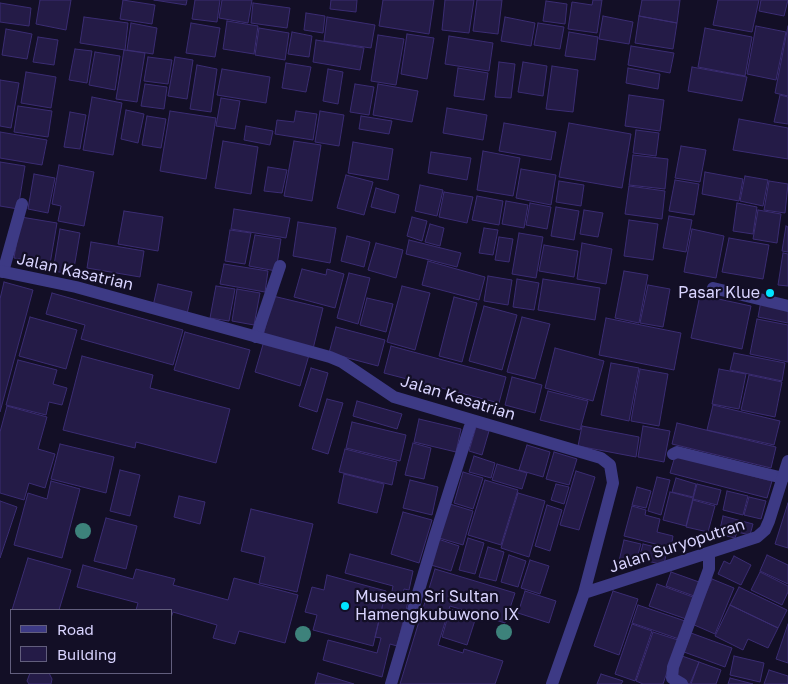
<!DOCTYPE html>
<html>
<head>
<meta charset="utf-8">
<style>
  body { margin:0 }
  #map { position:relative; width:788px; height:684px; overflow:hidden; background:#130f26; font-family:"Golos Text",sans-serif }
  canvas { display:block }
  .legend { position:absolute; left:10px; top:609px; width:162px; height:65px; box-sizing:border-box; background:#130f26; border:1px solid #625e7d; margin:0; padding:6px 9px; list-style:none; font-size:15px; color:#d9d4ff }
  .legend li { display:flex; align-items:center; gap:10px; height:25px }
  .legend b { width:25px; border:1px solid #625e7d }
</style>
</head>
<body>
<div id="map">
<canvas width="788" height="684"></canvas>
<ul class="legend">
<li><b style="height:6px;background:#3d3a85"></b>Road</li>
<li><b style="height:14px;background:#241b47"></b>Building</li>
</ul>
</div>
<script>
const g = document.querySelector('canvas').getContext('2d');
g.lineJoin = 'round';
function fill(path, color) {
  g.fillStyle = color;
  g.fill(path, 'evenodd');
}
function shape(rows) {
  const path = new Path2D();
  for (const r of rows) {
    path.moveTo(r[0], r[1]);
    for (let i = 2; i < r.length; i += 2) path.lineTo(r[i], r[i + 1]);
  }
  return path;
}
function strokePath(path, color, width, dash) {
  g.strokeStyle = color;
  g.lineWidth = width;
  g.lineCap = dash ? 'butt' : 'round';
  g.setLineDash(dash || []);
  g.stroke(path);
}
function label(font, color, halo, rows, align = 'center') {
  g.font = font + ' "Golos Text",sans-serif';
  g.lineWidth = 4.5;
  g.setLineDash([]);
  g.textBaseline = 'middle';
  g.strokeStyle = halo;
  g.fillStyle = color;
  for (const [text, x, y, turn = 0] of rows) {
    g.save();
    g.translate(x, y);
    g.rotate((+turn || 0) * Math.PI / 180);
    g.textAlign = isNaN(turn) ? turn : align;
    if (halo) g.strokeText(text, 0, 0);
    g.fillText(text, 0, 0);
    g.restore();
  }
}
const building = shape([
  [40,0,71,0,66,30,36,24,40,0],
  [123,0,155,5,152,24,120,19,123,0],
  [154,0,187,0,186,5,154,0],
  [195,0,220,0,217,22,192,19,195,0],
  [222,0,252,0,248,23,219,18,222,0],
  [331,0,357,0,356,12,330,9,331,0],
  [383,0,434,0,429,34,379,26,383,0],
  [445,0,474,0,469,33,442,30,445,0],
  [477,0,502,0,498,34,473,31,477,0],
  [593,0,602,0,597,33,568,29,572,2,592,5,593,0],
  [642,0,680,0,677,23,639,16,642,0],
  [718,0,759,0,752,32,713,25,718,0],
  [761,0,788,0,784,16,759,11,761,0],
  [546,1,567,4,565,24,543,21,546,1],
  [0,3,31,8,29,26,0,22,0,3],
  [253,3,290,8,287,28,251,23,253,3],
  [306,13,325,16,323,33,304,30,306,13],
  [603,16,633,22,629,44,599,39,603,16],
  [639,16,677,23,673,49,635,43,639,16],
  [84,17,128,23,125,50,80,43,84,17],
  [327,17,375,25,371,48,324,41,327,17],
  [505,17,535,23,531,46,501,41,505,17],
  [227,21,258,26,254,54,223,49,227,21],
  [131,23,157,28,153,54,127,50,131,23],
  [191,23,220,28,215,57,186,53,191,23],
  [538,23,564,27,560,49,534,45,538,23],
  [756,26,786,32,776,80,747,74,756,26],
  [788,26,788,96,775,93,788,26],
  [259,28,289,33,285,60,255,55,259,28],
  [705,28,752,37,745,76,698,67,705,28],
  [6,29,32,34,27,59,2,55,6,29],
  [292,32,312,36,309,57,288,54,292,32],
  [569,32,598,37,595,60,565,56,569,32],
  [407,34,434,38,427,79,401,74,407,34],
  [378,35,404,39,396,85,371,81,378,35],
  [449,36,493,43,489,71,445,64,449,36],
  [38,37,58,40,54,65,33,62,38,37],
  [316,40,364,48,360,70,313,62,316,40],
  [631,46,674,53,670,73,628,65,631,46],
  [75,49,92,51,87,83,69,80,75,49],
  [124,50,145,53,137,102,116,99,124,50],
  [95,52,120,56,115,90,89,85,95,52],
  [148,57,172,60,168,84,144,81,148,57],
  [175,57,193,60,187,99,168,96,175,57],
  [499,62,515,64,511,98,495,97,499,62],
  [523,62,547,66,543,96,518,92,523,62],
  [286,63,311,67,306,92,282,88,286,63],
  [197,65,217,69,211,112,190,109,197,65],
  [552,66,578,70,573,112,546,109,552,66],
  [692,67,747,77,742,101,688,91,692,67],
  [458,68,488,73,484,100,454,96,458,68],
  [628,68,660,74,658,89,626,83,628,68],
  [222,69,270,77,266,103,217,95,222,69],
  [328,69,343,72,338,104,323,101,328,69],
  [26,72,56,77,51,108,21,103,26,72],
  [0,80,19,83,11,128,0,126,0,80],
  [145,84,167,87,164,109,141,106,145,84],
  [355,84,374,87,369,115,350,112,355,84],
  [378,84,418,91,412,122,373,115,378,84],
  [629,95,664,100,660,131,625,126,629,95],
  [780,95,788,97,788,124,774,122,780,95],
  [92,97,122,103,113,155,83,150,92,97],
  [221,98,240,101,235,129,216,126,221,98],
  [18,106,52,111,48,137,14,132,18,106],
  [447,108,487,115,483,140,443,133,447,108],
  [126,110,144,114,138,143,121,139,126,110],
  [170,111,216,118,206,179,160,171,170,111],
  [296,111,317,114,313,140,275,134,277,120,294,122,296,111],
  [320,111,344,115,339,146,315,142,320,111],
  [70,112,86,115,80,149,64,147,70,112],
  [147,116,166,119,161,148,142,145,147,116],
  [361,116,392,121,389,134,359,129,361,116],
  [739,119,788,128,788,159,733,150,739,119],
  [504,123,556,132,551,160,499,151,504,123],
  [569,123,631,134,622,188,559,177,569,123],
  [246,126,273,131,270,145,244,140,246,126],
  [636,130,659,133,656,156,633,153,636,130],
  [0,132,47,140,42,165,0,158,0,132],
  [223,141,258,147,251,194,215,188,223,141],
  [294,141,321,145,312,201,284,196,294,141],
  [353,142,393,149,388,180,348,173,353,142],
  [681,146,706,150,700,182,675,178,681,146],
  [483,151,520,158,513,196,477,190,483,151],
  [431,152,471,158,467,180,428,173,431,152],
  [633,155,668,159,665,189,629,185,633,155],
  [0,162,25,166,18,209,0,206,0,162],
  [59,165,94,172,84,226,58,221,61,206,52,204,59,165],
  [268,167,287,170,282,193,264,191,268,167],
  [521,169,556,175,551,205,516,198,521,169],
  [705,172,743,179,739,201,702,194,705,172],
  [34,174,55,178,48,213,28,209,34,174],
  [346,175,373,182,364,215,337,208,346,175],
  [745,176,768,180,763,206,740,201,745,176],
  [675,180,699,184,694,215,669,211,675,180],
  [559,181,584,185,581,206,556,202,559,181],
  [769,181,788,184,785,213,764,210,769,181],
  [420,185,443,190,437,216,415,211,420,185],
  [629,186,665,191,662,219,625,214,629,186],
  [376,188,399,195,395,213,371,207,376,188],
  [444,192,473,197,467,223,439,217,444,192],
  [477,196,503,201,499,225,472,220,477,196],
  [506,201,528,205,524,228,502,224,506,201],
  [530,203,551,207,547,229,526,225,530,203],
  [737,203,757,207,753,234,733,231,737,203],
  [556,207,579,211,574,240,551,236,556,207],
  [234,209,290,218,286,238,231,229,234,209],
  [584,210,603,213,598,237,580,234,584,210],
  [758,210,781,214,777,243,753,239,758,210],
  [124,211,163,217,158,251,118,244,124,211],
  [669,216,692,220,686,252,663,248,669,216],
  [21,217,57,223,50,264,14,258,21,217],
  [412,217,427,221,422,241,407,236,412,217],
  [629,220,658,224,653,260,624,256,629,220],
  [298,222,336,228,330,263,293,256,298,222],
  [430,224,444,228,440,246,425,242,430,224],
  [786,226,788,227,788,252,782,251,786,226],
  [484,228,498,230,493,255,479,253,484,228],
  [60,229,80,233,73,274,53,271,60,229],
  [692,229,724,236,716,278,684,272,692,229],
  [230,230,251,233,245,264,225,261,230,230],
  [519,233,543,237,536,278,512,274,519,233],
  [255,235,281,239,276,271,249,266,255,235],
  [347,236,370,242,364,267,341,261,347,236],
  [499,237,513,239,509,262,495,260,499,237],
  [729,238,769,245,763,279,722,272,729,238],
  [409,240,461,253,457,267,406,254,409,240],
  [91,242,144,251,140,277,87,268,91,242],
  [376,243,403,250,396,278,368,270,376,243],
  [582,243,612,249,606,284,577,279,582,243],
  [544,245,578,251,574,277,539,271,544,245],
  [783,253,788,254,788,286,778,285,783,253],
  [428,261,485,277,479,300,422,285,428,261],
  [224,264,268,271,265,292,220,284,224,264],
  [302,269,326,275,327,269,344,274,335,308,294,297,302,269],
  [624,271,648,275,639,323,615,318,624,271],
  [349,273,370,278,358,324,337,318,349,273],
  [488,276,512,280,508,305,484,301,488,276],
  [517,279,539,283,534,310,513,307,517,279],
  [543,279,600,288,595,320,538,310,543,279],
  [4,282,33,290,0,412,0,299,4,282],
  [158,284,192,292,187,314,153,306,158,284],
  [648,285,670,289,663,327,640,323,648,285],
  [216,286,235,289,229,321,210,318,216,286],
  [402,286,430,293,415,350,387,342,402,286],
  [237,289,260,293,254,325,232,321,237,289],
  [52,293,183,330,173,365,81,339,85,325,46,314,52,293],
  [700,295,751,306,742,349,691,338,700,295],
  [273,296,323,308,313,349,263,336,273,296],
  [454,297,477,303,462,362,439,356,454,297],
  [367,298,393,304,386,332,360,325,367,298],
  [761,301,788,307,788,323,758,317,761,301],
  [484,306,517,315,502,370,469,361,484,306],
  [30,317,77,330,66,369,19,356,30,317],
  [522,317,550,324,535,379,507,372,522,317],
  [606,318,681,333,674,370,599,355,606,318],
  [757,319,788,325,788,362,750,354,757,319],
  [336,327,385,340,378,366,329,353,336,327],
  [185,332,250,350,239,389,174,370,185,332],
  [264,341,309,355,300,386,255,372,264,341],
  [391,346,506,377,499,403,384,373,391,346],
  [555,348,604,361,593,401,545,388,555,348],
  [734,353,785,363,782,381,730,370,734,353],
  [82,356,153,375,150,388,230,409,216,463,136,442,135,448,63,430,82,356],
  [18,360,57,370,53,384,67,388,62,405,49,402,46,415,6,405,18,360],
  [611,363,639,368,629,421,601,415,611,363],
  [311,368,328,373,317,412,299,406,311,368],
  [640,369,668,374,659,426,631,421,640,369],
  [719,369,746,374,739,409,712,404,719,369],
  [749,375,782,382,775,417,741,410,749,375],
  [512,377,542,385,535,413,505,405,512,377],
  [548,391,588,401,580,430,540,420,548,391],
  [327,399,343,403,328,454,312,449,327,399],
  [357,401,402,414,397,429,353,416,357,401],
  [713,405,780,421,774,445,707,430,713,405],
  [7,406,47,417,38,449,55,454,45,488,29,483,24,500,0,493,0,432,7,406],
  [419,419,461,429,456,452,414,442,419,419],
  [352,422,406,435,400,461,346,448,352,422],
  [677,423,776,447,771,468,672,444,677,423],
  [582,426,639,437,636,457,578,446,582,426],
  [643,426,670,431,664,462,638,457,643,426],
  [476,427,489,431,482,455,469,451,476,427],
  [413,443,431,448,424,479,405,475,413,443],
  [60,444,114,457,106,493,51,479,60,444],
  [527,445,550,452,543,477,519,470,527,445],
  [345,449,397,462,392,485,339,472,345,449],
  [554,452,577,459,569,485,546,479,554,452],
  [474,456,495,463,491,478,469,472,474,456],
  [675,456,772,481,767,498,670,473,675,456],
  [497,464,527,473,522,489,492,480,497,464],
  [120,470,140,475,130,516,110,511,120,470],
  [576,471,595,477,579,530,560,525,576,471],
  [463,472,483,478,473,509,454,503,463,472],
  [344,474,384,484,377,513,338,503,344,474],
  [657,477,670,480,661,515,648,511,657,477],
  [676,478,696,484,693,497,672,492,676,478],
  [410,480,438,487,432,515,403,508,410,480],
  [485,480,518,490,501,545,468,535,485,480],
  [51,481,80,489,62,558,14,545,28,493,47,499,51,481],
  [556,484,569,487,564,504,551,500,556,484],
  [697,484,721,490,717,505,693,499,697,484],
  [637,487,651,491,646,508,632,505,637,487],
  [727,491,748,496,743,515,723,510,727,491],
  [670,492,693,498,686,526,663,520,670,492],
  [518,493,545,501,529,557,501,548,518,493],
  [179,496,205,502,200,524,174,517,179,496],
  [749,497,766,501,761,519,744,515,749,497],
  [693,500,715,506,708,532,686,527,693,500],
  [0,501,17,507,0,558,0,501],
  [788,503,788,548,775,544,788,503],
  [450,504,473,511,463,545,439,538,450,504],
  [547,505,562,510,550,551,535,546,547,505],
  [632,506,646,510,645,515,660,519,657,532,673,536,671,548,624,536,632,506],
  [251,509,313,524,297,592,259,583,265,557,241,551,251,509],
  [403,512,432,520,419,563,391,554,403,512],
  [723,516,753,524,750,535,737,532,735,538,719,534,723,516],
  [106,518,137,526,126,569,94,561,106,518],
  [468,538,484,543,475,574,459,570,468,538],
  [438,539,459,546,451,571,431,565,438,539],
  [624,540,641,544,635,565,619,561,624,540],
  [643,544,667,550,664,565,639,559,643,544],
  [488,547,504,552,496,581,479,577,488,547],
  [350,554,413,571,409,590,404,589,401,601,408,602,397,646,390,644,382,677,323,660,328,640,377,653,381,638,375,637,384,599,390,601,393,586,345,573,350,554],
  [509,555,526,561,518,587,501,582,509,555],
  [767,555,788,565,788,584,760,571,767,555],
  [734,556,751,565,741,585,718,574,724,561,730,564,734,556],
  [28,558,71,570,59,610,12,610,28,558],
  [530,560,549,566,540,594,521,588,530,560],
  [83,565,133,579,136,569,175,579,173,585,228,600,234,578,298,595,285,643,239,631,235,644,213,638,217,625,173,612,171,618,171,610,136,610,138,603,77,587,83,565],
  [435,569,515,593,505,623,450,606,438,645,463,653,464,649,503,661,495,684,400,684,435,569],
  [671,572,699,582,694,596,666,586,671,572],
  [760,572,788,586,788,592,782,605,751,590,760,572],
  [327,575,386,591,373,646,313,630,317,615,305,612,312,587,324,590,327,575],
  [712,579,734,588,715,634,692,624,712,579],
  [657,584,693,597,686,619,649,606,657,584],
  [739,587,787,610,778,628,730,605,739,587],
  [525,591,556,601,549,623,518,613,525,591],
  [613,591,638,599,619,655,594,646,613,591],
  [638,605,685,621,679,639,632,623,638,605],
  [730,605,778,628,768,648,748,639,743,650,715,636,730,605],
  [450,609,476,617,467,645,442,637,450,609],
  [632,624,652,631,635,681,615,674,632,624],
  [788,624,788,663,776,659,788,624],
  [653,632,678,640,663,684,643,684,636,681,653,632],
  [691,633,732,648,725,667,684,652,691,633],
  [682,656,699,662,690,684,673,679,682,656],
  [734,656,764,663,760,682,730,675,734,656],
  [699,662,721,670,716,684,691,684,699,662],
  [769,670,788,676,788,684,764,684,769,670],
  [30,673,49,673,52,679,51,684,29,684,27,681,30,673],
  [318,673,354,684,315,684,318,673],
  [601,674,623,681,621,684,597,684,601,674],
  [730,678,753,684,728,684,730,678]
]);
fill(building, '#241b47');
strokePath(building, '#3b2d73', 1);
strokePath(shape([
  [3,272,22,204],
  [256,337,280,266],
  [673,454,677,452,783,478]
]), '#3d3a85', 12);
strokePath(shape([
  [0,271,76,287,330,357,342,362,394,397,601,458,610,465,613,483,584,593,552,684],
  [713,288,788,306],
  [584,593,757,537,765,530,769,521,788,461],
  [391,684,435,536,472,420],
  [682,684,672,678,673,667,709,569,709,554]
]), '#3d3a85', 12);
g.fillStyle = '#3d827b';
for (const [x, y] of [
  [83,531],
  [504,632],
  [303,634]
]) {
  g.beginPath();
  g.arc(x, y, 8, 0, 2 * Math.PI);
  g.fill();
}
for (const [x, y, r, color] of [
  [770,293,5,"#00e5ff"],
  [345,606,5,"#00e5ff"]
]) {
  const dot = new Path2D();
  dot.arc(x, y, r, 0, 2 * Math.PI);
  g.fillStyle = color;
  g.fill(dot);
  strokePath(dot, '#130f26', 2);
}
label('16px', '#d9d4ff', '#130f26', [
  ["Jalan Kasatrian",75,272,13],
  ["Jalan Kasatrian",458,398,17],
  ["Jalan Suryoputran",677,546,-18]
]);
label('16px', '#d9d4ff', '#130f26', [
  ["Pasar Klue",760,293],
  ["Museum Sri Sultan",355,597,"left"],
  ["Hamengkubuwono IX",355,615,"left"]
], 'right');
</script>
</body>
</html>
